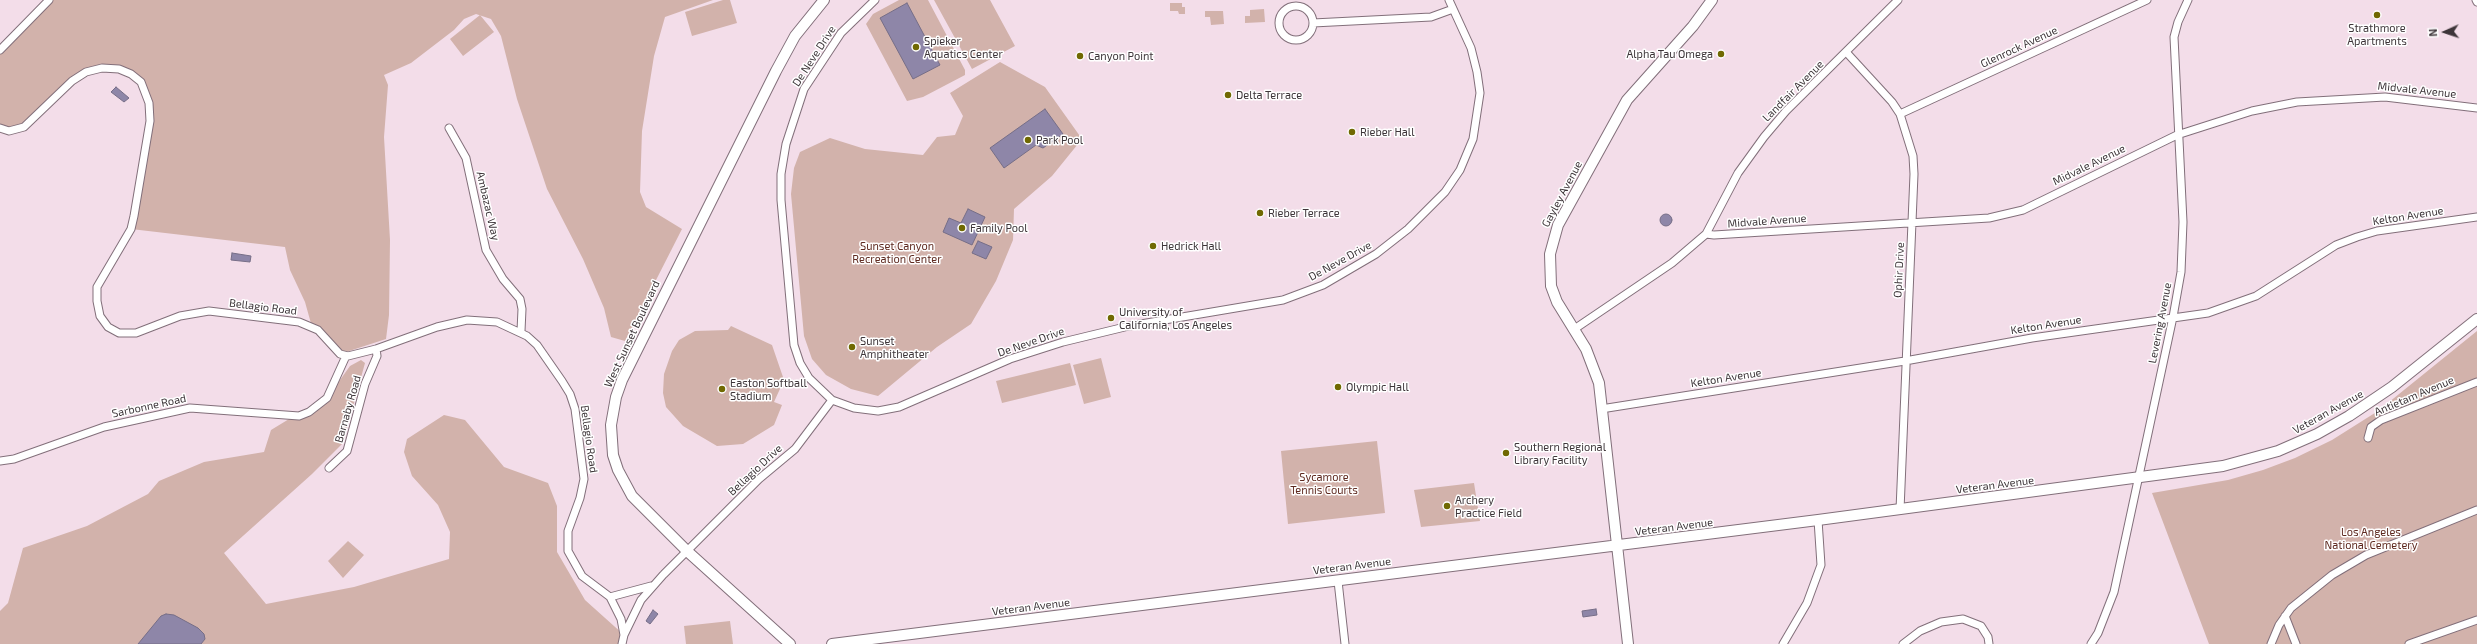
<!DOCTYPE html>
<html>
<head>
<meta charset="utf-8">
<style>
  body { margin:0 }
  #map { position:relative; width:2477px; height:644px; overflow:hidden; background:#f3dde9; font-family:"Exo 2",sans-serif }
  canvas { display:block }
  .north { position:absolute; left:2425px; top:12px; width:40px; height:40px; -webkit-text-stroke:3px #fff; paint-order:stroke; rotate:267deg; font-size:11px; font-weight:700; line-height:16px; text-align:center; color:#3d3539 }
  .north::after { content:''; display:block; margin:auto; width:14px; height:18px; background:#3d3539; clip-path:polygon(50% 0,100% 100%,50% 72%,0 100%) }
</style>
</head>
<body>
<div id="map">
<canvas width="2477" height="644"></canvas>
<div class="north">N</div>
</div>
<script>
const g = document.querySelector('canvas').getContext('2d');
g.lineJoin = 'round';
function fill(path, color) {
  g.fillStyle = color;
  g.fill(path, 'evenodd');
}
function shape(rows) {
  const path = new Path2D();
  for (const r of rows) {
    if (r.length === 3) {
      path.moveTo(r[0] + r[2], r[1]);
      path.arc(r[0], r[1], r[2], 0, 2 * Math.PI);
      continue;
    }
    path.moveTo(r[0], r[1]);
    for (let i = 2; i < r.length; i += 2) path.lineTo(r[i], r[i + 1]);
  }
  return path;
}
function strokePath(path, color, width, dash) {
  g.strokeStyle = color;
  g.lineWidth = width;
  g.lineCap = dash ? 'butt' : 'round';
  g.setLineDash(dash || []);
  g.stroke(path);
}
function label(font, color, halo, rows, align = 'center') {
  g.font = font + ' "Exo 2",sans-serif';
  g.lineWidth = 3;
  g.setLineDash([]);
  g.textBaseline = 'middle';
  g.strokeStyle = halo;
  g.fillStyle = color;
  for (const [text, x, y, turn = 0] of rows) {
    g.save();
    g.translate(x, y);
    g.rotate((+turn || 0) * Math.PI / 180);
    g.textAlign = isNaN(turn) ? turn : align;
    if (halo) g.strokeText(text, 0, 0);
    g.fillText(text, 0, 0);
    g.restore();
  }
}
fill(shape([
  [49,0,713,0,665,17,654,56,642,131,640,192,646,207,682,229,625,341,611,337,604,308,583,259,547,189,517,99,501,36,491,19,476,14,464,19,454,30,411,63,384,75,388,85,384,137,390,240,389,315,386,339,340,354,312,327,305,302,290,270,285,247,131,229,150,121,141,82,119,69,86,72,24,127,0,128,0,50],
  [723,0,730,0,737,23,692,36,685,12],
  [899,0,928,0,965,70,965,75,923,97,907,101,866,24,873,14],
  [934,0,990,0,1015,46,972,69],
  [1170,3,1182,3,1182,7,1185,7,1185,14,1179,14,1178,11,1170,11],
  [1264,9,1265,22,1245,23,1245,16,1250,16,1250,10],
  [1205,11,1223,11,1224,24,1211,25,1210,17,1205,17],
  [480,15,494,32,463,56,450,39],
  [1000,62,1045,87,1082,139,1052,176,1014,209,1013,240,996,281,971,324,937,347,878,396,851,389,826,375,812,359,804,336,791,194,794,168,800,152,830,138,865,149,923,155,937,137,955,135,963,116,950,93],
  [731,326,772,345,784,380,774,402,782,405,774,425,743,444,717,446,683,426,666,407,663,393,664,374,672,351,679,340,695,331,728,330],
  [2477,331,2477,644,2209,644,2152,493,2228,480,2263,470,2295,458,2332,440,2378,411],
  [1101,358,1111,397,1084,404,1073,365],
  [361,360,365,363,343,443,312,474,224,553,266,604,354,587,449,559,450,532,438,505,412,476,404,452,407,439,444,415,465,420,504,467,548,483,557,506,557,552,585,600,624,635,622,644,0,644,0,611,8,603,23,548,87,526,148,494,159,481,204,462,264,452,271,430,294,416,300,416,330,394,350,366],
  [1070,363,1076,385,1002,403,996,381],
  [1377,441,1385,513,1288,524,1281,451],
  [1474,483,1480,521,1421,527,1414,490],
  [348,541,364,555,343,578,328,561],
  [730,621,733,644,686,644,684,626]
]), '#d2b2ab');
const water = shape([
  [907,3,940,65,913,79,880,18,907,3],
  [116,87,129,98,124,102,111,92,116,87],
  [1045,109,1063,134,1043,148,1036,145,1004,168,990,148,1045,109],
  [968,209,985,217,972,245,943,232,949,218,961,223,968,209],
  [1666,220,6],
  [978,241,992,247,986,259,972,253,978,241],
  [232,253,251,256,250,262,231,260,232,253],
  [1596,609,1597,615,1583,617,1582,611,1596,609],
  [653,610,658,614,650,624,646,621,653,610],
  [166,614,174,615,198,628,204,634,205,639,201,644,138,644,161,616,166,614]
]);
fill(water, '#8e86a8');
strokePath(water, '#766e87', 1);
const street = shape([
  [875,0,841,33,804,89,786,144,781,174,781,200,794,345,800,363,809,378,832,400,854,408,878,411,899,407,1010,359,1063,342,1129,326,1283,300,1323,285,1376,254,1408,229,1445,192,1460,170,1473,139,1480,93,1477,72,1471,48,1449,0],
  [2476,0,2477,2],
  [1296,23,17],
  [1313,23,1431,17,1453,9],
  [0,50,49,0],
  [1847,53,1892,102,1900,114,1913,156,1914,174,1900,510],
  [1900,114,2147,0],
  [0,128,9,131,24,127,72,81,86,72,102,68,119,69,131,74,141,82,149,103,150,121,134,216,131,229,97,287,97,301,100,316,108,327,119,333,136,333,180,316,209,311,299,322,318,330,340,354,348,356,376,349,437,327,467,320,497,322,527,336,537,345,562,381,570,394,575,409,584,479,580,498,568,531,568,551,582,576,610,597,621,619,624,635,622,644],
  [449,128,466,158,486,250,503,279,520,299,522,309,521,331],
  [1706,234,1714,235,1989,218,2023,210,2177,135,2252,111,2297,102,2385,97,2477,108],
  [1573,330,1672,263,1706,234,1738,173,1764,137,1786,111,1898,0],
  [1601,409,1905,361,2032,338,2208,313,2256,296,2336,245,2357,237,2377,231,2477,217],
  [2368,438,2371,427,2381,420,2477,382],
  [0,461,14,459,104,427,190,408,299,416,309,412,327,398,346,356],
  [329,468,347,451,365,384,377,356,376,349],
  [664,574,759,479,795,449,832,400],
  [1338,581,1345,644],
  [610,597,651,586],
  [2285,616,2296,644],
  [624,635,641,600,663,575],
  [1783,644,1807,603,1821,565,1818,520],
  [1903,644,1920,631,1941,622,1963,619,1981,626,1988,637,1989,644],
  [2091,644,2098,633,2114,592,2173,317,2181,272,2183,222,2174,37,2178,22,2188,0],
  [2271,644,2279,625,2291,608,2332,575,2366,555,2477,510],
  [2409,644,2477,620]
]);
const secondary = shape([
  [790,644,687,551,632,496,618,470,613,455,611,425,616,397,622,380,776,71,795,36,824,0],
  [832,644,1818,520,2223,466,2278,451,2317,434,2349,416,2392,387,2477,319],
  [1628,644,1599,383,1586,349,1557,302,1551,286,1550,254,1558,225,1627,100,1693,26,1712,0]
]);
strokePath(street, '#826f7a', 9);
strokePath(secondary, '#826f7a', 12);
strokePath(street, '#fff', 7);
strokePath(secondary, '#fff', 10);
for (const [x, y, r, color] of [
  [2377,15,4,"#706902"],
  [916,47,4,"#706902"],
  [1721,54,4,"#706902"],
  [1080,56,4,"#706902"],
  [1228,95,4,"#706902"],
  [1352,132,4,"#706902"],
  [1028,140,4,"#706902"],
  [1260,213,4,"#706902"],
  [962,228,4,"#706902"],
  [1153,246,4,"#706902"],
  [1111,318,4,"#706902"],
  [852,347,4,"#706902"],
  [1338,387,4,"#706902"],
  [722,389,4,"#706902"],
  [1506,453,4,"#706902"],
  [1447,506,4,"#706902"]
]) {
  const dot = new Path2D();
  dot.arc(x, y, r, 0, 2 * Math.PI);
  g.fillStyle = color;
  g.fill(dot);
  strokePath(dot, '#fff', 1.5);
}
label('11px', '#3d3539', '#fff', [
  ["Strathmore",2377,28,"center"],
  ["Apartments",2377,41,"center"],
  ["Spieker",924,41],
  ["Aquatics Center",924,54],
  ["Alpha Tau Omega",1713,54,"right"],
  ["Canyon Point",1088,56],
  ["Delta Terrace",1236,95],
  ["Rieber Hall",1360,132],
  ["Park Pool",1036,140],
  ["Rieber Terrace",1268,213],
  ["Family Pool",970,228],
  ["Hedrick Hall",1161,246],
  ["University of",1119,312],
  ["California, Los Angeles",1119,325],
  ["Sunset",860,341],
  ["Amphitheater",860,354],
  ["Easton Softball",730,383],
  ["Stadium",730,396],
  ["Olympic Hall",1346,387],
  ["Southern Regional",1514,447],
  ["Library Facility",1514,460],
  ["Archery",1455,500],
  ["Practice Field",1455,513]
], 'left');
label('11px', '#3d3539', '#fff', [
  ["Glenrock Avenue",2019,47,-25],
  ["De Neve Drive",814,56,-57],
  ["Midvale Avenue",2417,90,6],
  ["Landfair Avenue",1793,91,-45],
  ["Midvale Avenue",2089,165,-26],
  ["Gayley Avenue",1562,194,-62],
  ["Ambazac Way",488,206,77],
  ["Kelton Avenue",2408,216,-9],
  ["Midvale Avenue",1767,221,-4],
  ["De Neve Drive",1340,261,-29],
  ["Ophir Drive",1899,270,-87],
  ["Bellagio Road",263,307,7],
  ["Levering Avenue",2160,323,-79],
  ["Kelton Avenue",2046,325,-9],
  ["West Sunset Boulevard",632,334,-65],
  ["De Neve Drive",1031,342,-19],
  ["Kelton Avenue",1726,378,-9],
  ["Antietam Avenue",2414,396,-23],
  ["Sarbonne Road",149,406,-12],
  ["Barnaby Road",348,409,-74],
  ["Veteran Avenue",2328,412,-29],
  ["Bellagio Road",589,439,82],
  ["Bellagio Drive",755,470,-43],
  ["Veteran Avenue",1995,485,-7],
  ["Veteran Avenue",1674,527,-7],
  ["Veteran Avenue",1352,566,-7],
  ["Veteran Avenue",1031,607,-7]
]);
label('11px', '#5e291f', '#fff', [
  ["Sunset Canyon",897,246],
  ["Recreation Center",897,259],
  ["Sycamore",1324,477],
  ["Tennis Courts",1324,490],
  ["Los Angeles",2371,532],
  ["National Cemetery",2371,545]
]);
</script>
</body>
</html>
